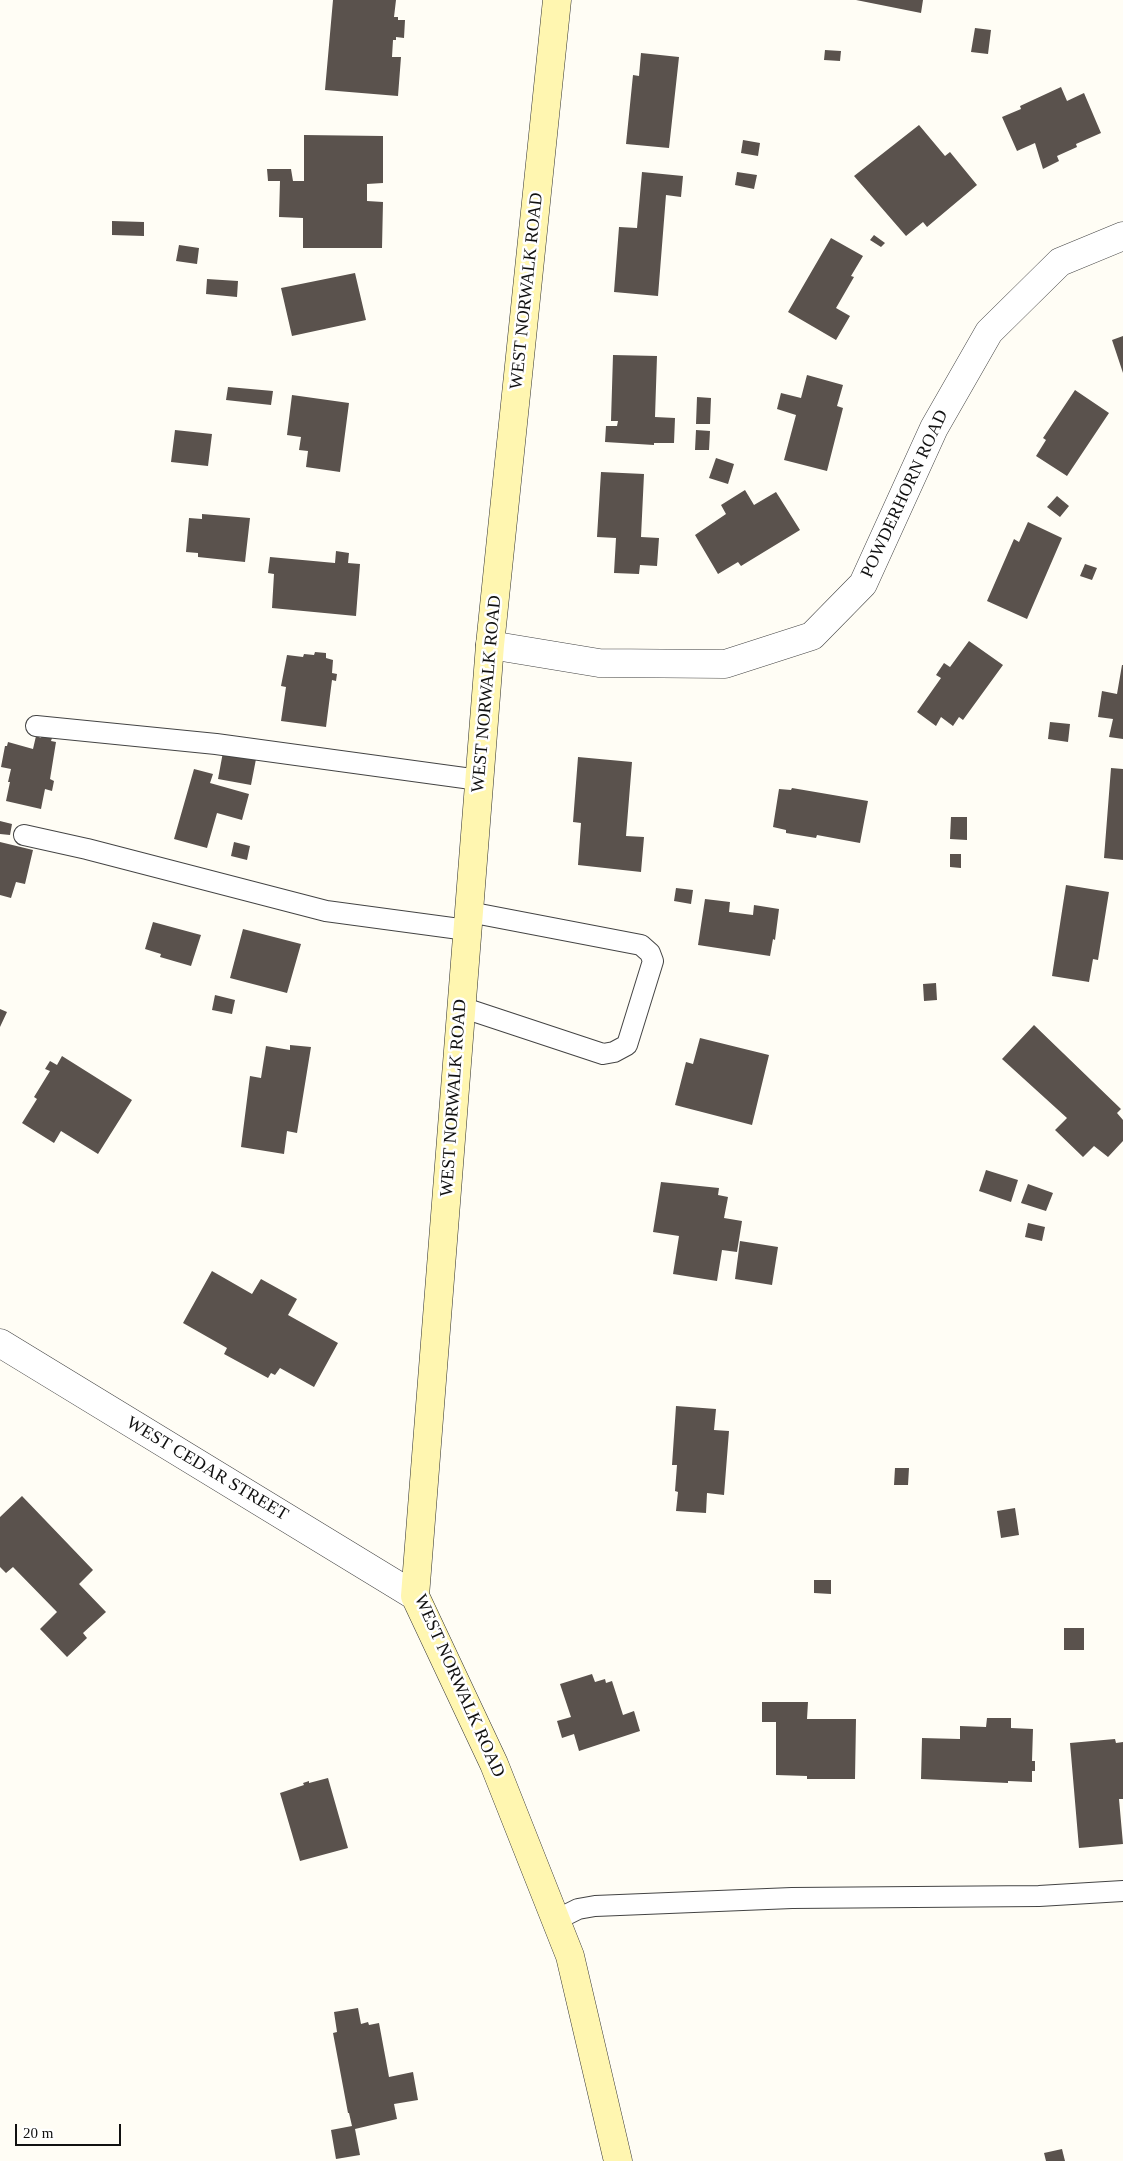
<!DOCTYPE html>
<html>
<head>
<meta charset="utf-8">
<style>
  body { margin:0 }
  #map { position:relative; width:1123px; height:2161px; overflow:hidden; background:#fffdf5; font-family:"Times New Roman",serif }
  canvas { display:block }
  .scale { position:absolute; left:15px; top:2124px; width:106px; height:22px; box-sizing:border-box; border:2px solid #111; border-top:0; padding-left:6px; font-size:15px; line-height:18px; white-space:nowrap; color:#111; -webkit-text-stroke:4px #fff; paint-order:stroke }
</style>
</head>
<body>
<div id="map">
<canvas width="1123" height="2161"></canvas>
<div class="scale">20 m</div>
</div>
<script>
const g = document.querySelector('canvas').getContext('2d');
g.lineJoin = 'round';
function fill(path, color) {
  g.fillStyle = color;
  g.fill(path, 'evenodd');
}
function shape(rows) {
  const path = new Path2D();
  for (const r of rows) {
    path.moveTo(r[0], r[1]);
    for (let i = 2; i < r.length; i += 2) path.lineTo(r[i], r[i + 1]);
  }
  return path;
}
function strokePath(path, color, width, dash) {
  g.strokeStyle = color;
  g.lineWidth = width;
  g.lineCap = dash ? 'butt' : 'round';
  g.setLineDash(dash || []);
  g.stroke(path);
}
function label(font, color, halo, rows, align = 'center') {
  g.font = font + ' "Times New Roman",serif';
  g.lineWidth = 5;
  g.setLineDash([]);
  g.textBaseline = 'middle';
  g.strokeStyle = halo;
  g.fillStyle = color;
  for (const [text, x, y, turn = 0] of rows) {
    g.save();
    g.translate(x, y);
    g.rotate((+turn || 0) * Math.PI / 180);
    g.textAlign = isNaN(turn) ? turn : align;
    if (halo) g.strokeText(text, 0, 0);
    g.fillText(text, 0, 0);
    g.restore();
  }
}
fill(shape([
  [333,0,396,0,394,17,398,17,398,20,405,20,404,38,396,37,396,40,393,40,392,57,401,57,398,96,325,90],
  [856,0,923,0,921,13],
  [975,28,991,30,988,54,971,52],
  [825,50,841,51,840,61,824,60],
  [641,53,679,57,669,148,626,144,633,75,639,76],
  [1061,87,1067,101,1084,93,1101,133,1076,144,1077,147,1057,156,1059,161,1043,169,1035,143,1017,151,1002,117,1021,109,1020,106],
  [919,125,945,156,950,152,977,185,927,227,923,222,906,236,854,176],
  [304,135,383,136,383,183,367,184,367,201,383,202,382,248,303,248,303,218,279,217,280,181,268,181,267,169,291,169,293,181,304,181],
  [743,140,760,143,758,156,741,153],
  [642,172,683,176,681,197,666,195,658,296,614,292,619,227,637,228],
  [737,172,757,175,754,189,735,185],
  [112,221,144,222,144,236,112,235],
  [874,235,885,243,881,247,870,240],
  [831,238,863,256,851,276,854,277,836,308,850,316,836,340,788,312],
  [179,245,199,248,197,264,176,261],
  [355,273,366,320,292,336,281,288],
  [207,279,238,281,237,297,206,294],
  [1123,336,1123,373,1112,340],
  [613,355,657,356,655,417,675,418,674,443,654,443,654,445,605,442,606,426,617,426,618,421,611,421],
  [807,375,843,385,837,406,843,408,827,471,784,460,796,415,777,409,781,393,801,398],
  [228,387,273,391,271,405,226,400],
  [1075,390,1109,413,1067,476,1036,456,1046,440,1043,438],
  [292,395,349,403,340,472,306,467,308,451,299,450,301,437,287,435],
  [697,397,711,398,710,424,696,424],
  [175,430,212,434,208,466,171,462],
  [696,430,710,431,709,450,695,450],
  [716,458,734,464,728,484,709,478],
  [601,472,644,474,641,537,659,538,657,566,640,565,639,574,614,573,616,538,597,537],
  [745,490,754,505,776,492,800,530,741,566,738,562,718,574,695,535,726,514,721,505],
  [1057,496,1069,506,1060,517,1047,507],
  [202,514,250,518,245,562,198,557,198,553,186,552,189,518,202,519],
  [1028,522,1062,538,1027,619,987,601,1014,539,1019,542],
  [336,551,349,553,348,563,360,564,356,616,272,608,274,574,268,573,270,557,335,563],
  [1085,564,1097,568,1092,580,1080,576],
  [969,641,1003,665,963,720,959,717,953,726,941,717,936,726,917,712,941,678,936,675,944,663,950,667],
  [315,652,326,653,326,658,333,660,332,673,337,674,336,681,332,680,326,727,281,721,286,687,281,686,287,655,303,657,304,654,314,655],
  [1122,665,1123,665,1123,739,1109,737,1113,719,1098,717,1102,691,1117,694],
  [1050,722,1070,724,1068,742,1048,739],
  [42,735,52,738,51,741,56,742,50,779,54,781,52,791,45,789,41,809,6,801,10,782,8,782,11,769,1,767,5,746,7,746,8,742,33,749,36,736,41,738],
  [223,752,256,759,251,785,218,779],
  [578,757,632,762,626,836,644,837,641,872,578,865,581,823,573,822],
  [1111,768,1123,769,1123,860,1104,858],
  [194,769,213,774,210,783,249,794,242,820,217,813,207,848,174,839],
  [792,788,868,801,860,843,817,835,816,838,786,833,786,830,773,827,779,789,791,790],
  [951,817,967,817,967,840,950,839],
  [0,821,12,824,10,835,0,834],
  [0,842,33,850,25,884,16,882,11,898,0,895],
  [234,842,250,846,247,860,231,856],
  [950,854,961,854,961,868,950,867],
  [1066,885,1109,892,1098,960,1093,959,1089,982,1052,976],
  [676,888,693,890,691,904,674,901],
  [705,899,730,902,729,912,753,915,754,905,779,909,775,940,773,939,770,956,698,945],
  [153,922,201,935,191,966,160,957,161,954,145,949],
  [243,929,301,944,287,993,230,978],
  [936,983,937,1000,924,1001,923,984],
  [215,995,235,1000,232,1014,212,1010],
  [0,1009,7,1012,0,1027],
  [1034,1025,1121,1109,1117,1113,1123,1120,1123,1141,1108,1157,1094,1146,1083,1157,1055,1130,1067,1118,1002,1059],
  [700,1038,769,1055,752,1125,675,1105,686,1062,693,1064],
  [290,1045,311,1047,297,1133,287,1131,284,1154,241,1147,250,1076,261,1078,266,1046,290,1050],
  [62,1056,132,1100,98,1154,61,1131,54,1143,22,1123,37,1099,34,1097,50,1071,45,1069,50,1061,57,1065],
  [986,1170,1018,1180,1011,1202,979,1191],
  [661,1182,719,1188,718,1195,728,1197,724,1218,742,1221,737,1252,722,1250,717,1281,673,1274,679,1236,653,1232],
  [1028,1184,1053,1193,1046,1211,1021,1203],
  [1028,1223,1045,1227,1042,1241,1025,1237],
  [740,1241,778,1247,772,1285,735,1279],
  [212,1271,252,1294,261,1279,297,1299,288,1315,338,1343,314,1387,280,1368,275,1375,271,1373,268,1378,224,1354,227,1348,183,1323],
  [676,1406,716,1409,714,1430,729,1431,724,1495,707,1493,706,1513,676,1511,678,1492,675,1491,677,1465,672,1465],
  [895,1468,909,1468,908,1485,894,1485],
  [22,1496,93,1570,79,1584,106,1612,83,1633,87,1638,67,1657,40,1629,57,1612,13,1567,6,1573,0,1567,0,1517],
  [1015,1508,1019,1535,1001,1538,997,1511],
  [814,1580,831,1580,831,1594,814,1593],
  [1064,1628,1084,1628,1084,1650,1064,1650],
  [592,1674,595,1682,605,1679,606,1683,612,1681,623,1715,634,1711,640,1731,579,1751,574,1734,562,1738,557,1721,571,1717,560,1684],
  [762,1702,808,1702,807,1719,856,1719,855,1779,807,1779,807,1776,776,1775,776,1722,762,1722],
  [987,1718,1011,1718,1011,1728,1033,1729,1032,1761,1035,1761,1035,1771,1032,1771,1032,1782,1008,1781,1008,1783,921,1779,922,1738,960,1739,960,1726,986,1727],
  [1115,1739,1116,1743,1123,1742,1123,1799,1119,1799,1123,1844,1079,1848,1070,1743],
  [328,1778,348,1848,300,1861,280,1793,304,1785,303,1783,309,1781,309,1783],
  [358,2008,361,2024,368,2022,369,2025,379,2023,389,2077,413,2072,418,2100,394,2104,397,2119,355,2129,360,2155,336,2159,331,2130,352,2126,349,2113,348,2113,333,2033,337,2032,334,2012],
  [1062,2149,1065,2161,1046,2161,1044,2153]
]), '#5a524d');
const lane = shape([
  [36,726,216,744,479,780],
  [24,835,87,849,326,911,467,930],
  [461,1007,603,1054,614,1052,627,1045,653,961,650,953,641,945,469,912],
  [556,1920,578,1909,595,1906,792,1898,1039,1896,1123,1891]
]);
const street = shape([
  [490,645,599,663,725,664,812,636,863,584,934,428,989,332,1060,262,1123,236],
  [0,1343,415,1596]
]);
const secondary = shape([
  [557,0,490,645,415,1596,494,1764,570,1956,618,2161]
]);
strokePath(lane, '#444', 22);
strokePath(street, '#444', 29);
strokePath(secondary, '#333', 29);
strokePath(lane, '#fff', 20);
strokePath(street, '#fff', 28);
strokePath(secondary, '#fff6b0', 28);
label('18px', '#111', '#fff', [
  ["WEST NORWALK ROAD",527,291,-84],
  ["POWDERHORN ROAD",905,494,-65],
  ["WEST NORWALK ROAD",487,694,-85],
  ["WEST NORWALK ROAD",454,1098,-86],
  ["WEST CEDAR STREET",207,1469,31],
  ["WEST NORWALK ROAD",459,1686,66]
]);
</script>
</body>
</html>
